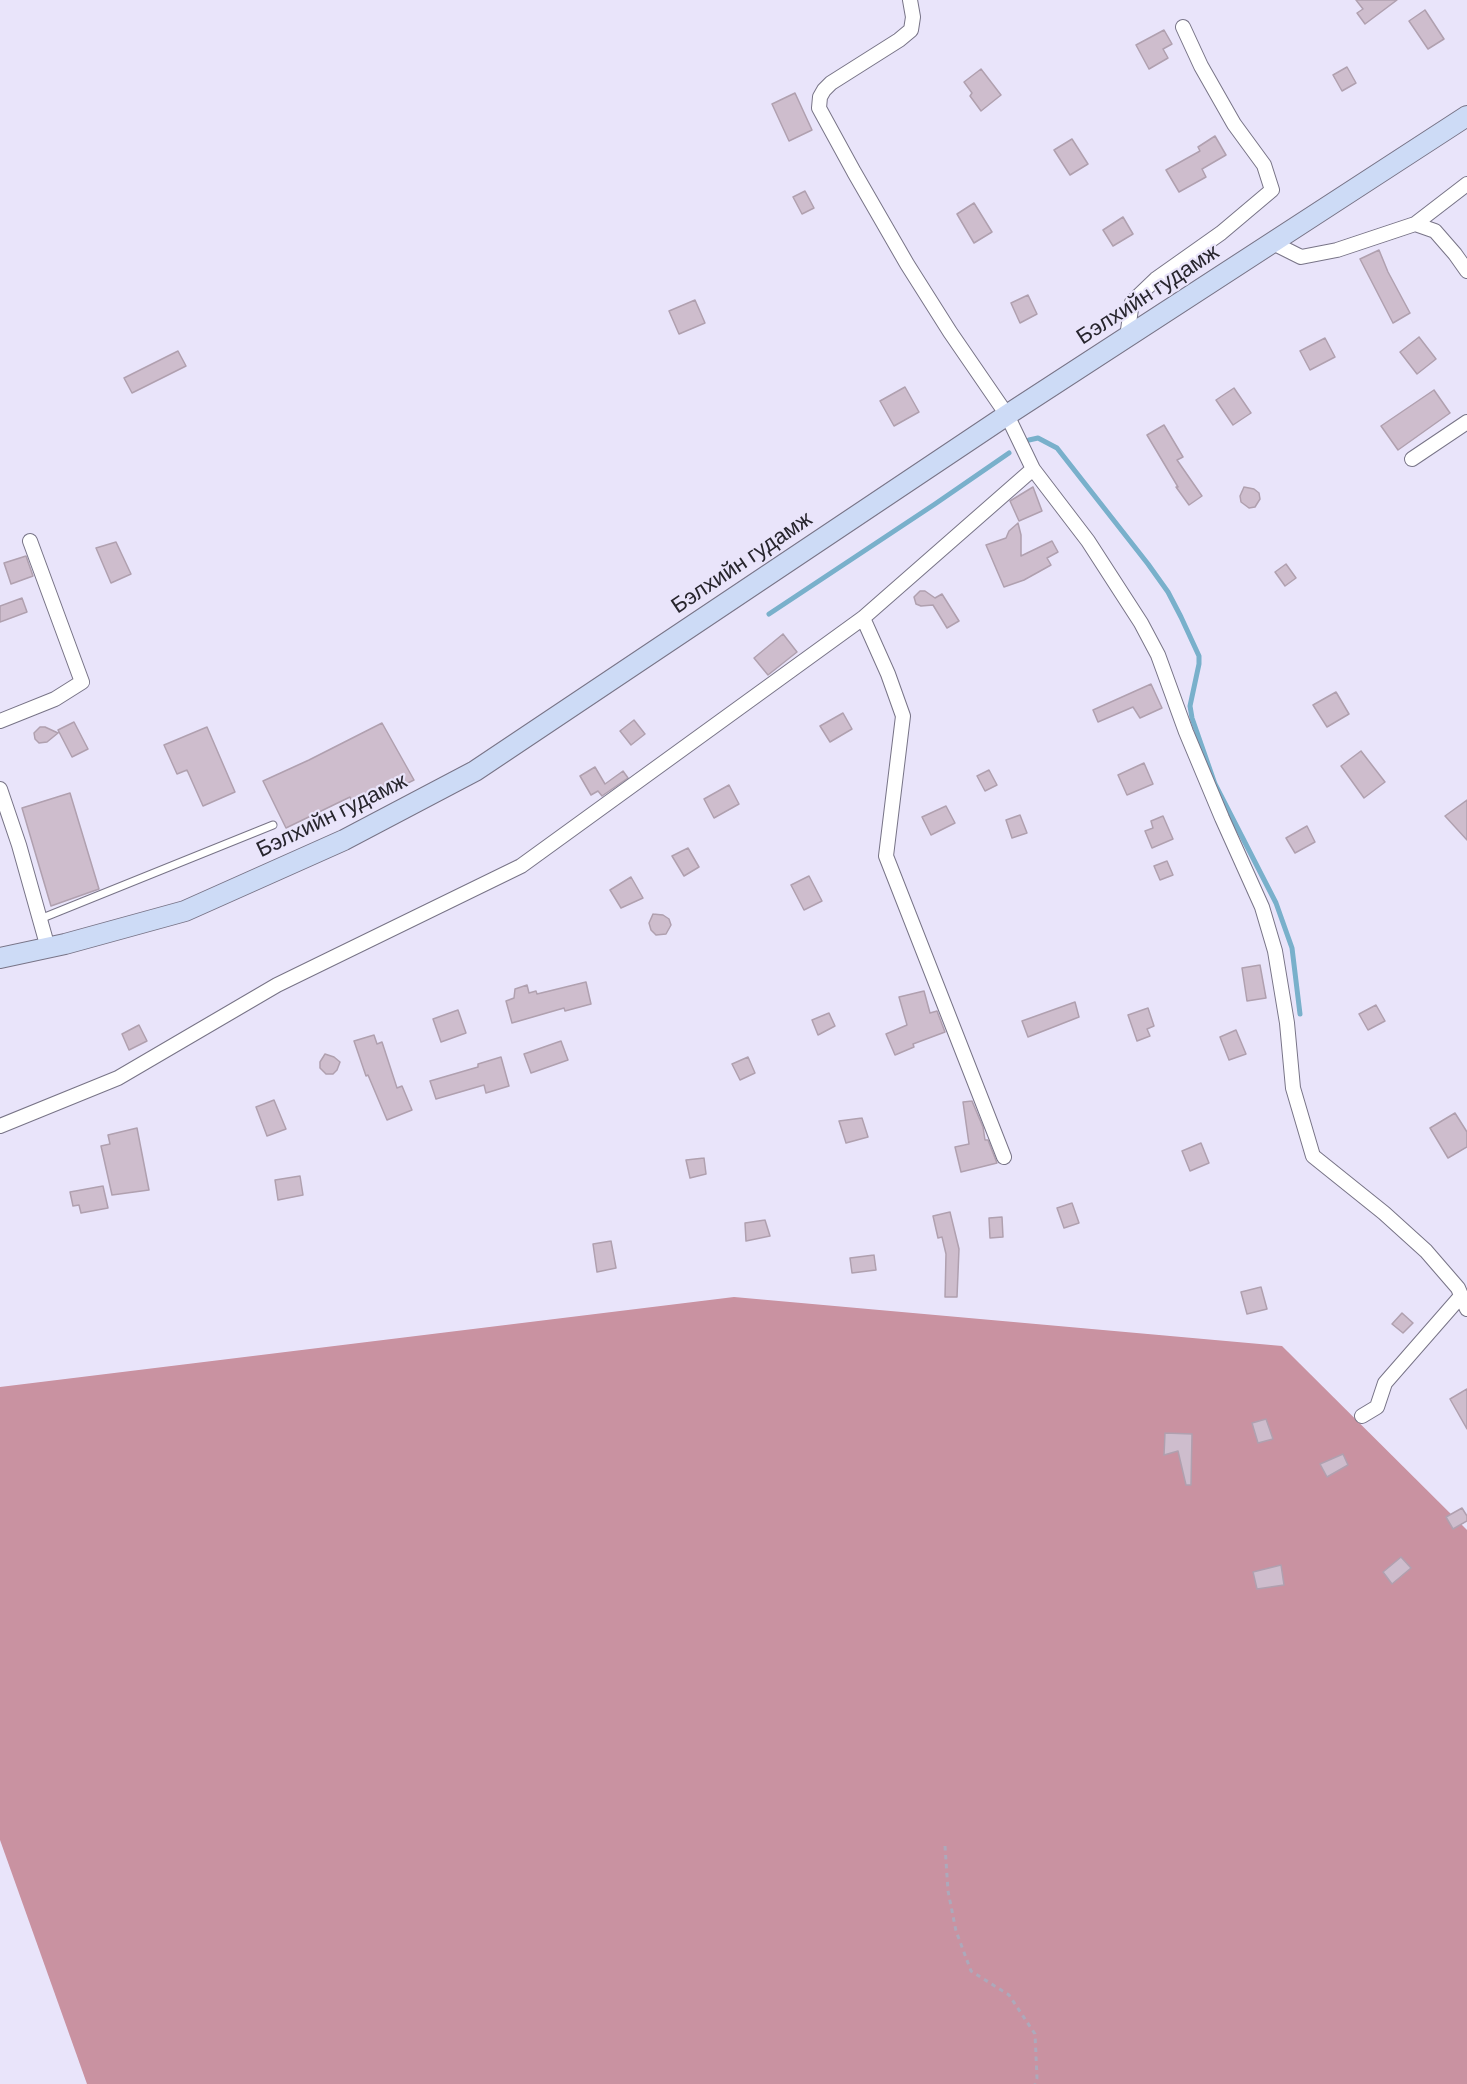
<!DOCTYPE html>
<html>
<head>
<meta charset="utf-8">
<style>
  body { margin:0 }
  canvas { display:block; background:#e9e4fa }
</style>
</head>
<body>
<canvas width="1467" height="2084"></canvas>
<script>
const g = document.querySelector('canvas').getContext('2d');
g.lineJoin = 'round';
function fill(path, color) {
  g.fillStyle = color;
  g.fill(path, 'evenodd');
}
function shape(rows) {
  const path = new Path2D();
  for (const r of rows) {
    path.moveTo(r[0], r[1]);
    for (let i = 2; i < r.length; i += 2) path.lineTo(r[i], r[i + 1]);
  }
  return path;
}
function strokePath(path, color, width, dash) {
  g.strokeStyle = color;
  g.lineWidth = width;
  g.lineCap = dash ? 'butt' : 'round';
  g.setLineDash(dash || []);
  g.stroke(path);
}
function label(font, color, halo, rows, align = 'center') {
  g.font = font + ' Karla,sans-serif';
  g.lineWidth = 4.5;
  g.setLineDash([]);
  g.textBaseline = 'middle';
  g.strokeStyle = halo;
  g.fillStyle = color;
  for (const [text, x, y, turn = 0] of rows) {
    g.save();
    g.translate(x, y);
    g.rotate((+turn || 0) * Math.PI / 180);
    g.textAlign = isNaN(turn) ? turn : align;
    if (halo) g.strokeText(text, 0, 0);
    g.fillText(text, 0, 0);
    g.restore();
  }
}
fill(shape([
  [734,1297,1282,1346,1467,1530,1467,2084,87,2084,0,1840,0,1387]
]), '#c992a1');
strokePath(shape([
  [1029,440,1038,438,1057,448,1148,564,1168,592,1181,617,1199,656,1199,664,1190,706,1192,718,1215,784,1276,903,1292,948,1300,1014],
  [769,614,935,504,1009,453]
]), '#79b0cb', 5);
const building = shape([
  [1356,0,1397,0,1365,24,1357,13,1363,9,1356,0],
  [1425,10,1444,39,1428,49,1409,21,1425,10],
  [1164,30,1172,44,1163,49,1168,58,1149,69,1136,45,1164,30],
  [1347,67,1356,83,1342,91,1333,75,1347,67],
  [981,69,1001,95,981,111,970,96,972,93,964,82,981,69],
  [795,93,812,130,789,141,772,104,795,93],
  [1215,136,1226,155,1202,169,1206,177,1179,192,1166,170,1200,151,1198,147,1215,136],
  [1072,139,1088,164,1070,175,1054,150,1072,139],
  [805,191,814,208,802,214,793,197,805,191],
  [974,203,992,232,974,243,957,214,974,203],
  [1123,217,1133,234,1113,246,1103,230,1123,217],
  [1379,250,1388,272,1410,313,1393,323,1360,259,1379,250],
  [1028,295,1037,314,1020,323,1011,303,1028,295],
  [695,300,705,323,679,334,669,311,695,300],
  [1419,337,1436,359,1417,374,1400,352,1419,337],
  [1325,338,1335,357,1310,370,1300,351,1325,338],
  [178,351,186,366,132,393,124,378,178,351],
  [905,387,919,412,894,426,880,401,905,387],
  [1234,388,1251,413,1233,425,1216,400,1234,388],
  [1434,390,1450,413,1398,450,1381,426,1434,390],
  [1164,425,1183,457,1177,460,1202,496,1189,505,1176,487,1178,487,1147,435,1164,425],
  [1033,487,1042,511,1019,521,1010,501,1033,487],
  [1244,487,1254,489,1259,493,1260,499,1255,507,1249,508,1241,502,1240,496,1244,487],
  [1018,523,1021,535,1021,556,1052,541,1058,552,1047,558,1051,565,1024,580,1004,587,986,545,1006,538,1009,531,1018,523],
  [116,542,131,574,111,583,96,548,116,542],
  [26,556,33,576,11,584,4,563,26,556],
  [1286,564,1296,578,1285,586,1275,572,1286,564],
  [920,591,925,591,935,598,942,594,959,621,947,628,933,605,921,606,916,604,914,597,920,591],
  [22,598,27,612,0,622,0,606,22,598],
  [783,634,797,652,768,675,754,658,783,634],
  [1151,684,1162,708,1140,718,1133,707,1098,722,1093,710,1151,684],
  [1336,692,1349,714,1327,727,1313,705,1336,692],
  [843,713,852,729,830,742,820,726,843,713],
  [634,720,645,734,631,745,620,731,634,720],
  [74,722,88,749,72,757,58,730,74,722],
  [382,723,414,780,355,809,350,797,286,828,263,781,309,760,382,723],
  [40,727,45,727,58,733,47,742,39,743,35,739,34,733,40,727],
  [207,727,235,792,203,806,187,770,177,774,164,745,207,727],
  [1361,751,1385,782,1364,798,1341,766,1361,751],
  [1144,763,1153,784,1127,795,1118,775,1144,763],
  [595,767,605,784,623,771,628,778,602,796,598,791,591,795,580,776,595,767],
  [989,770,997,785,985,791,977,776,989,770],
  [729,785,739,804,714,818,704,799,729,785],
  [70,793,99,889,51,906,22,808,70,793],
  [1467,800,1467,840,1445,816,1467,800],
  [946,806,955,823,931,835,922,817,946,806],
  [1020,815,1027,833,1012,838,1006,820,1020,815],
  [1163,816,1173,839,1152,848,1145,831,1153,828,1151,821,1163,816],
  [1307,826,1315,842,1295,853,1286,838,1307,826],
  [688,848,699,867,684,876,672,856,688,848],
  [1167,861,1173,875,1160,880,1154,866,1167,861],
  [809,876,822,901,804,910,791,885,809,876],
  [631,877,643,898,621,908,610,890,631,877],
  [653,914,663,915,669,919,671,925,666,934,656,935,651,930,649,923,653,914],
  [1260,965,1266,998,1247,1001,1242,968,1260,965],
  [586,982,591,1004,565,1011,564,1008,512,1023,506,1001,514,998,515,989,527,985,529,993,536,991,537,994,586,982],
  [924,991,930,1013,937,1011,945,1032,913,1044,914,1047,895,1055,886,1034,907,1025,899,997,924,991],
  [1075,1002,1079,1017,1028,1037,1022,1021,1075,1002],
  [1376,1005,1385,1021,1368,1030,1359,1014,1376,1005],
  [1148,1008,1154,1026,1147,1029,1150,1036,1137,1041,1128,1015,1148,1008],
  [458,1010,466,1033,441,1042,433,1019,458,1010],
  [829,1013,835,1026,818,1035,812,1020,829,1013],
  [139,1025,147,1041,129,1050,122,1034,139,1025],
  [1236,1030,1246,1054,1229,1060,1220,1037,1236,1030],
  [374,1035,377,1044,382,1042,397,1088,402,1086,412,1110,387,1120,368,1075,366,1076,354,1041,374,1035],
  [561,1041,568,1060,531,1073,524,1054,561,1041],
  [325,1054,334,1057,340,1062,337,1070,333,1074,326,1074,320,1068,320,1062,325,1054],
  [501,1057,509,1086,486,1093,484,1085,436,1099,430,1081,478,1067,478,1064,501,1057],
  [748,1057,755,1073,740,1080,732,1064,748,1057],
  [274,1100,286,1129,267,1136,256,1107,274,1100],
  [972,1101,983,1127,985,1140,988,1140,997,1163,961,1172,955,1147,969,1144,963,1102,972,1101],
  [1455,1113,1467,1132,1467,1147,1448,1158,1430,1128,1455,1113],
  [862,1118,868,1137,846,1143,839,1121,862,1118],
  [137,1128,149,1190,112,1195,101,1146,110,1144,108,1135,137,1128],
  [1201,1143,1209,1163,1190,1171,1182,1151,1201,1143],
  [704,1158,706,1174,690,1178,686,1160,704,1158],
  [300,1176,303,1195,278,1200,275,1180,300,1176],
  [103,1186,108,1208,81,1213,79,1205,73,1206,70,1192,103,1186],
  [1072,1203,1079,1223,1064,1228,1057,1208,1072,1203],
  [950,1212,959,1249,957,1297,945,1297,946,1254,942,1237,938,1238,933,1216,950,1212],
  [1002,1217,1003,1237,990,1238,989,1218,1002,1217],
  [765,1220,770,1236,746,1241,745,1223,765,1220],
  [611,1241,616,1268,597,1272,593,1244,611,1241],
  [874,1255,876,1270,852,1273,850,1258,874,1255],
  [1261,1287,1267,1309,1247,1314,1241,1292,1261,1287],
  [1402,1313,1413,1323,1403,1333,1392,1324,1402,1313],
  [1467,1389,1467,1429,1450,1399,1467,1389],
  [1266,1419,1273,1439,1258,1443,1252,1423,1266,1419],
  [1165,1433,1192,1434,1191,1485,1186,1485,1178,1451,1164,1455,1165,1433],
  [1343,1454,1348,1465,1327,1477,1320,1464,1343,1454],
  [1462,1508,1467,1516,1467,1521,1453,1529,1446,1517,1462,1508],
  [1401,1557,1411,1568,1392,1584,1383,1572,1401,1557],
  [1281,1565,1284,1585,1257,1589,1253,1572,1281,1565]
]);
fill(building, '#cebdcd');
strokePath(building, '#b0a0af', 1.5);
const service = shape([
  [40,919,273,825]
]);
const minor = shape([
  [910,0,913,17,911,30,899,40,831,83,824,90,820,97,819,108,854,172,907,264,950,332,1007,415,1033,469,1088,541,1141,623,1158,655,1186,732,1222,818,1262,907,1275,951,1287,1023,1293,1088,1313,1156,1384,1213,1426,1251,1458,1288,1467,1309],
  [1415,224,1467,184],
  [1273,243,1301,257,1337,250,1415,224,1435,231,1455,254,1467,271],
  [1127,337,1132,302,1156,279,1221,233,1272,190,1264,165,1234,124,1201,66,1183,27],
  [1412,459,1467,422],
  [863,618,888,674,903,716,886,856,1004,1157],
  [0,721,55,699,82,682,30,541],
  [0,789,19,845,48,948],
  [0,1126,118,1078,277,985,521,866,863,618,1033,469],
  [1362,1416,1377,1407,1385,1383,1461,1296]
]);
const secondary = shape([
  [0,958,65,944,185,911,344,840,475,771,1007,415,1467,116]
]);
strokePath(service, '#787487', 9);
strokePath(minor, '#787487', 16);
strokePath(secondary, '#787487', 22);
strokePath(shape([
  [945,1846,948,1891,956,1931,971,1971,1009,1995,1035,2034,1037,2078,1035,2084]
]), '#ada9bb', 3, [4.5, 4.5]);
strokePath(service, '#fff', 7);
strokePath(minor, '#fff', 14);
strokePath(secondary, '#cddbf6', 20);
label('22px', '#27252d', '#e9e4fa', [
  ["Бэлхийн гудамж",1148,295,-33],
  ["Бэлхийн гудамж",742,563,-34],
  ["Бэлхийн гудамж",332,816,-26]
]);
</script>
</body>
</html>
